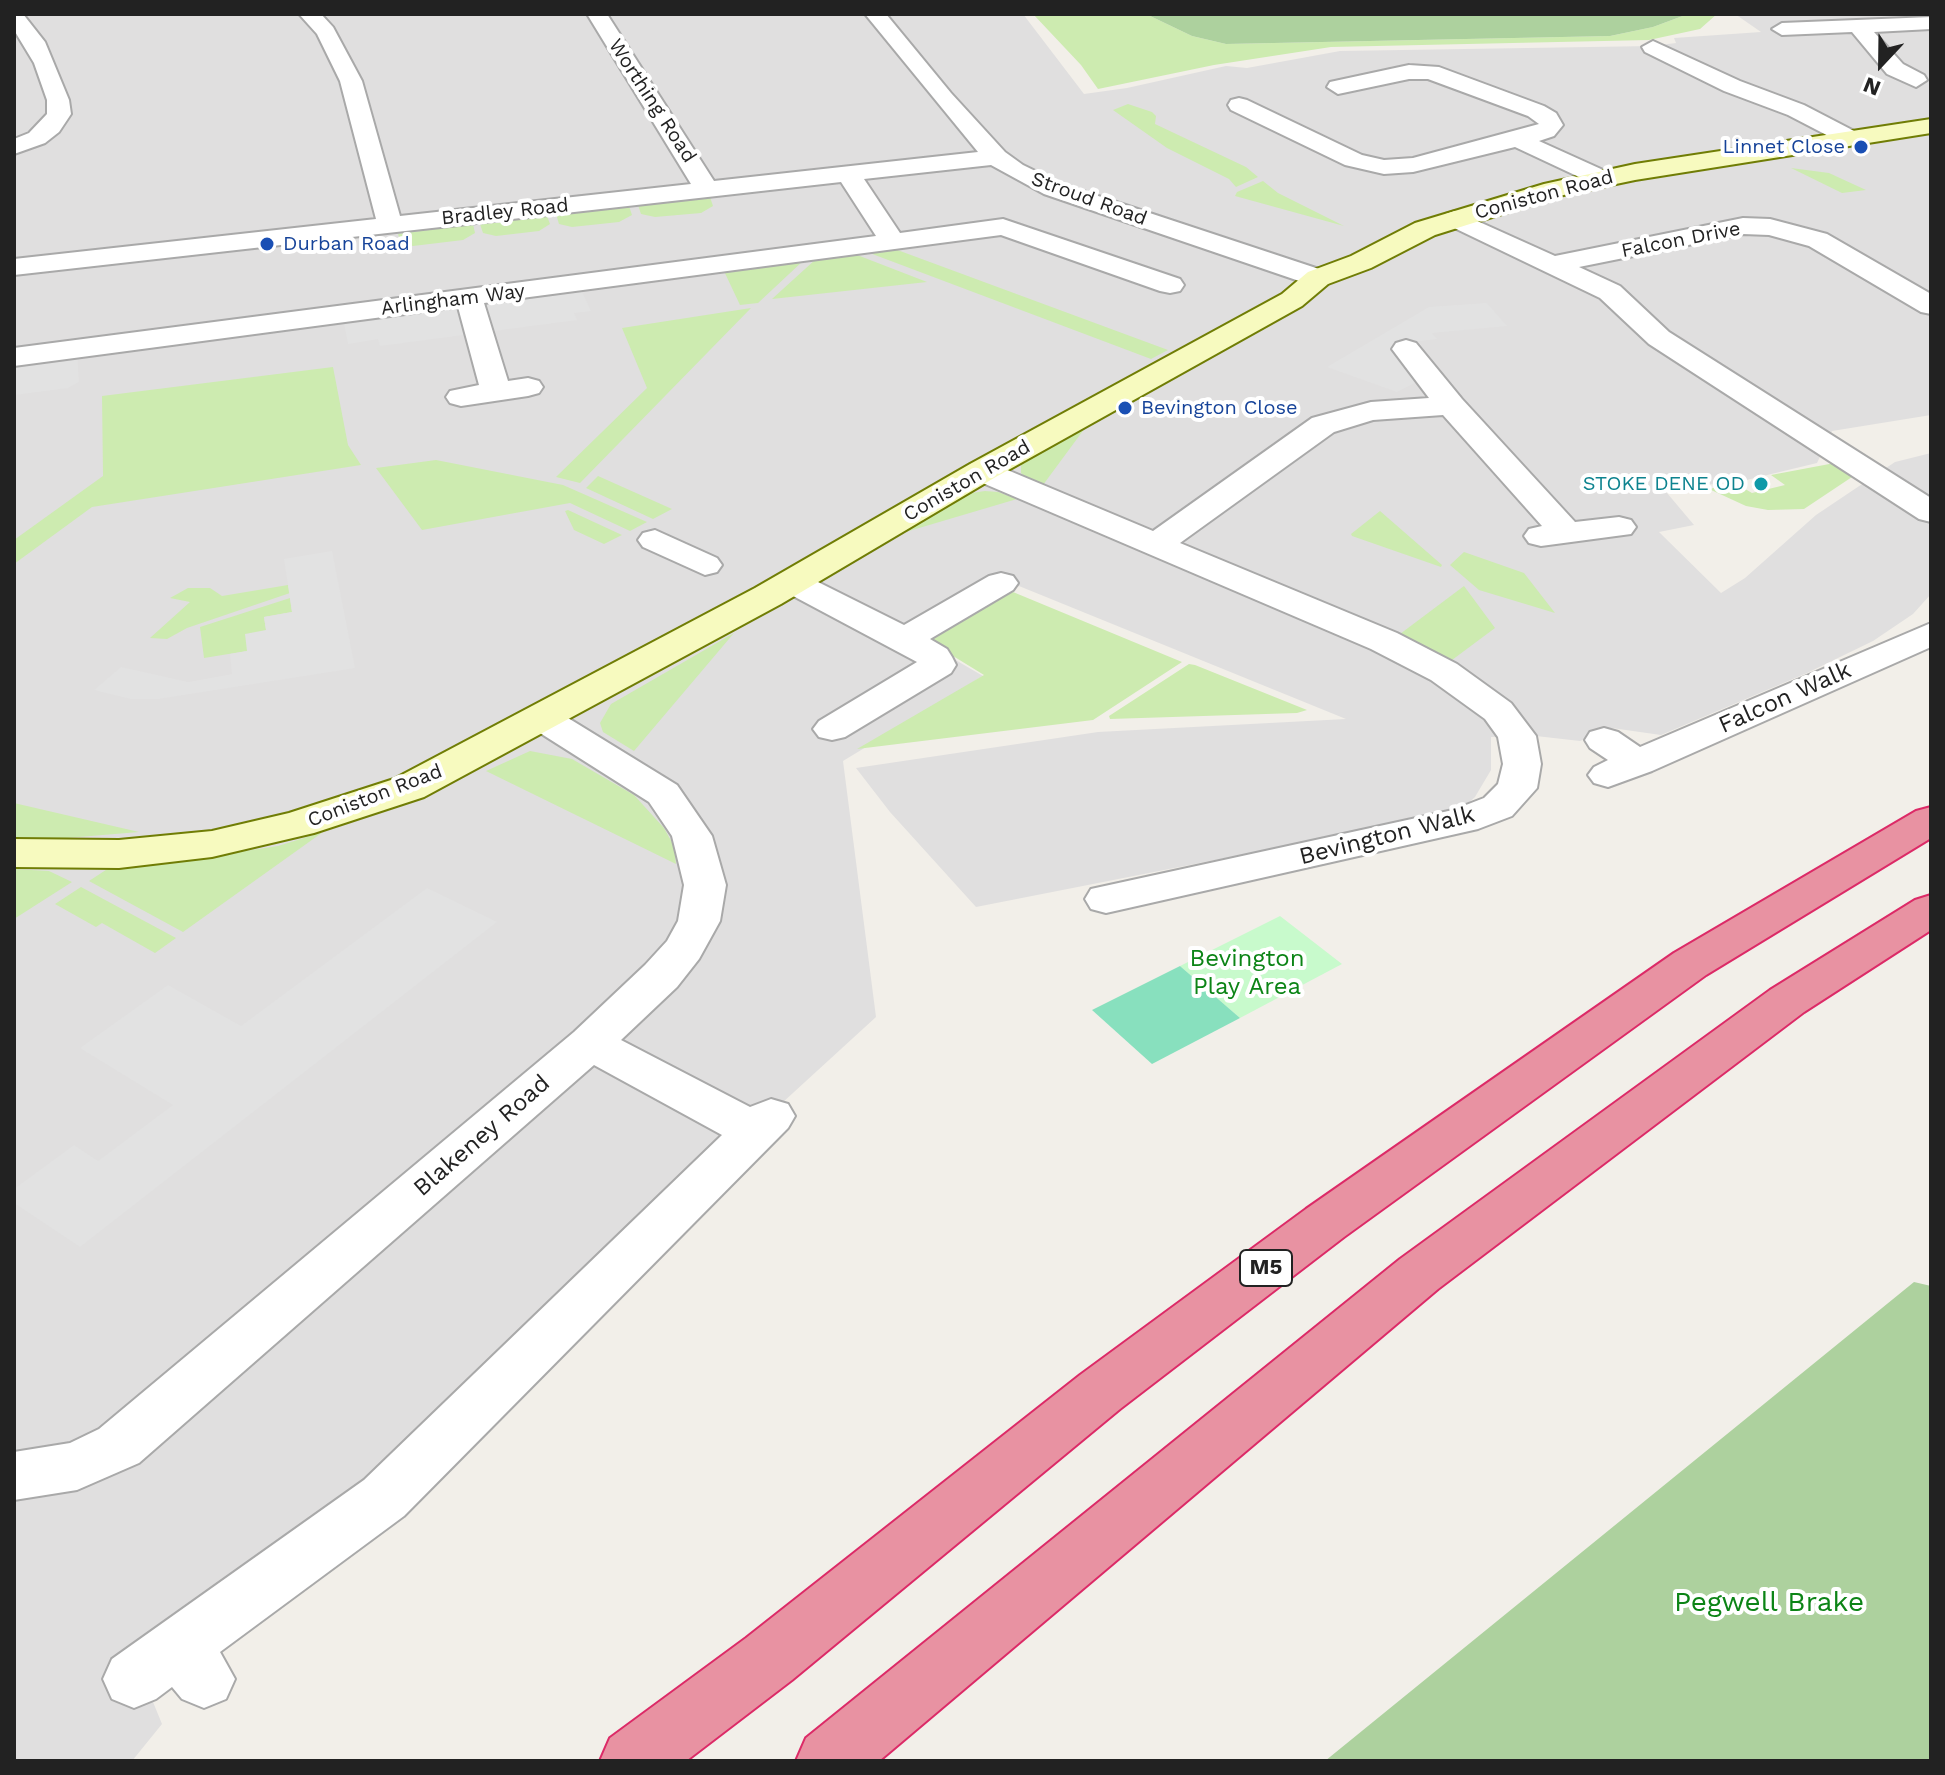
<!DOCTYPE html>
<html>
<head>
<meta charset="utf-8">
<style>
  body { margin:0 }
  #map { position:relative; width:1945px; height:1775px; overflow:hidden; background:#f2efe9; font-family:"Work Sans",sans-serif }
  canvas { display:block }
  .frame { position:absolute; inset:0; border:16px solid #222; pointer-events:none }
  .north { position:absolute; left:1841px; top:24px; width:80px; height:80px; -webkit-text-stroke:6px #fff; paint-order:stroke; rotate:202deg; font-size:22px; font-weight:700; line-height:32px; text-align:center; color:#222 }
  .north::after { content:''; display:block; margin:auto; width:28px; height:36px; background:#222; clip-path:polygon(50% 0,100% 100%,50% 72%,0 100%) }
</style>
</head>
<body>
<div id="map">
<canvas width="1945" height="1775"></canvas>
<div class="frame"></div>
<div class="north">N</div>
</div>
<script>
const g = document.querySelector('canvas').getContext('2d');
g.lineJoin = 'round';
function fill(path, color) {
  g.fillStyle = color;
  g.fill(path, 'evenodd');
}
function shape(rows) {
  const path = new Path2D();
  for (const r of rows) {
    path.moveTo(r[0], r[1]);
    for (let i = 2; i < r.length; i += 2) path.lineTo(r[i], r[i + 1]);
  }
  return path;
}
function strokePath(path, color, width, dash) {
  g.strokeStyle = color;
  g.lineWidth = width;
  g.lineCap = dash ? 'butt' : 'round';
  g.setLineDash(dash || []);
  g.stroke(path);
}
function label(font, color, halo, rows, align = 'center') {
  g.font = font + ' "Work Sans",sans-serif';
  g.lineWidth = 8;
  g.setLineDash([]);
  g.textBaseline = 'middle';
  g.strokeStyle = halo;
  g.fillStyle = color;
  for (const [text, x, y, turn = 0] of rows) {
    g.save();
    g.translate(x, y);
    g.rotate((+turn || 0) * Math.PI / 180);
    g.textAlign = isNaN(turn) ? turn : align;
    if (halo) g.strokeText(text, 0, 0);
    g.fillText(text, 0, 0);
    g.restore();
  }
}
fill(shape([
  [14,14,1023,14,1084,94,1127,88,1226,66,1247,68,1340,51,1652,46,1676,43,1674,38,1761,32,1735,14,1931,14,1931,415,1832,431,1817,463,1734,483,1662,487,1694,525,1659,532,1721,593,1745,578,1816,515,1895,462,1931,453,1931,594,1913,614,1873,641,1807,673,1661,735,1612,728,1580,741,1536,736,1491,737,1491,770,1475,797,1459,812,976,907,890,812,856,768,1098,732,1346,719,1019,586,923,641,983,676,843,761,876,1017,358,1491,142,1675,162,1724,132,1761,14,1761]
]), '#e0dfdf');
fill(shape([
  [1033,14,1146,14,1192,36,1226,44,1610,36,1653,27,1688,14,1717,14,1700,29,1649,40,1331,47,1214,65,1098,89,1081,65],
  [1128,104,1152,112,1156,116,1155,124,1246,167,1258,177,1236,187,1229,179,1167,148,1113,110],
  [1791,168,1829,173,1866,190,1842,193],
  [1263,181,1278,193,1344,226,1235,196,1237,192],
  [710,197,713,206,701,213,655,217,641,214,638,205],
  [629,206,632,215,619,222,572,227,559,224,556,214],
  [547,216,550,224,539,231,496,236,483,233,480,224],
  [473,224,475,233,463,240,413,246,401,243,398,234],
  [892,248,1168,350,1151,359,867,252],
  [852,253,927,282,772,299,816,259],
  [804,260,758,303,740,305,723,269],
  [751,308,580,483,556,477,647,388,622,328],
  [333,367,348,445,361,465,92,507,14,564,14,540,103,476,102,396],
  [1085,428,1040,489,1021,473,1021,464,1027,457],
  [436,460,563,485,647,522,630,531,570,503,422,530,376,468],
  [1840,462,1858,473,1804,509,1768,510,1746,506,1709,489,1735,483,1752,493,1785,485,1771,475],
  [598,476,672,509,653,519,586,488],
  [985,491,998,492,1017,499,882,539,965,494],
  [568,510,622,535,604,544,574,530,565,511],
  [1380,511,1442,565,1441,567,1352,536,1351,534],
  [1464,552,1524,573,1555,613,1479,590,1450,565],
  [288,585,290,593,187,628,167,639,150,638,190,602,170,598,188,588,210,588,222,596],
  [1464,586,1495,628,1452,660,1400,634],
  [1013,592,1182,662,1093,720,857,749,984,675,927,640,929,636],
  [290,598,292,612,264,617,266,630,247,651,204,658,200,627],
  [734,633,634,751,603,732,600,723,611,704],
  [1189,664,1195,665,1307,710,1297,713,1110,719,1109,716],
  [530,751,572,759,634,795,664,828,674,846,676,864,486,771],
  [14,803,139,832,55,839,14,837],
  [323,832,183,932,89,881,112,866,173,862,278,846],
  [14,869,49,871,72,882,14,919],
  [81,887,176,938,155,953,102,923,96,927,55,904]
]), '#cdebb0');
fill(shape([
  [1146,14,1688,14,1653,27,1610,36,1226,44,1192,36],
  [1914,1282,1931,1286,1931,1761,1325,1761]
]), '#add19e');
fill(shape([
  [1280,916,1342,964,1240,1018,1180,966]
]), '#c8facc');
fill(shape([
  [1180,966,1240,1018,1152,1064,1092,1010]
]), '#88e0be');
fill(shape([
  [578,283,591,311,574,313,577,320,380,346,378,339,348,344,342,314],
  [1487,303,1507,326,1432,333,1437,339,1403,343,1429,376,1397,392,1327,367,1429,307],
  [77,349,79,382,68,388,14,395,14,357],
  [332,551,355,668,158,699,131,699,94,690,121,667,188,682,232,674,230,654,247,651,245,634,266,630,264,617,292,612,284,559],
  [427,888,497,922,80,1247,14,1203,14,1189,74,1145,98,1161,173,1105,80,1048,168,985,241,1026]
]), '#e2e2e2');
const street = shape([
  [14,14,23,14,45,42,69,100,71,114,59,132,45,143,14,154,14,139,29,133,47,114,47,100,34,63,14,30,14,14],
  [299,14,321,14,333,27,362,81,400,216,691,184,587,14,607,14,714,181,978,152,865,14,886,14,951,93,1005,152,1023,165,1062,184,1328,272,1332,278,1328,284,1308,284,1044,194,991,165,864,179,900,233,1003,219,1180,279,1184,285,1180,291,1170,293,1160,291,1001,235,484,303,508,381,528,378,539,381,543,387,539,393,528,396,461,406,450,403,446,397,450,391,479,385,458,307,14,366,14,348,876,236,841,182,14,275,14,259,376,219,340,81,317,34,299,14],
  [1931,17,1931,29,1874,32,1903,64,1924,75,1927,80,1916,87,1887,74,1852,32,1782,35,1772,29,1782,23,1931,17],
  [1653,41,1740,81,1804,105,1856,132,1860,137,1856,142,1848,144,1840,142,1788,115,1724,91,1645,52,1642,47,1653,41],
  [1409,65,1439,67,1544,106,1556,113,1563,125,1554,136,1539,141,1612,174,1615,179,1612,184,1594,184,1515,147,1413,172,1384,174,1345,165,1231,110,1228,105,1231,100,1239,98,1247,100,1362,155,1384,160,1413,158,1539,124,1528,116,1428,79,1409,79,1338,94,1327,87,1330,82,1409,65],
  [1455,211,1555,256,1743,218,1770,219,1827,234,1931,294,1931,314,1921,312,1809,246,1769,235,1743,234,1579,267,1620,286,1669,332,1931,498,1931,522,1919,519,1649,344,1600,298,1446,224,1442,219,1446,214,1455,211],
  [1406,340,1416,343,1462,399,1575,522,1619,517,1631,520,1636,527,1631,534,1541,546,1529,543,1524,536,1529,529,1542,526,1443,415,1373,420,1334,432,1180,543,1397,633,1457,664,1511,703,1536,736,1541,764,1537,788,1512,816,1478,829,1106,913,1091,909,1085,899,1091,889,1453,810,1484,798,1498,784,1503,764,1498,737,1485,719,1431,680,1371,649,971,478,966,471,971,464,982,461,993,464,1153,531,1312,418,1371,402,1429,398,1392,349,1396,343,1406,340],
  [655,530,717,558,722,565,717,572,705,575,643,547,638,540,643,533,655,530],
  [792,572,804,575,904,625,989,576,1001,573,1013,576,1018,583,1013,590,930,639,947,649,952,657,956,665,951,673,845,737,832,740,819,737,813,729,819,721,917,662,780,589,775,582,780,575,792,572],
  [1931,623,1931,647,1652,771,1608,787,1594,783,1588,775,1594,767,1608,760,1590,748,1585,740,1590,732,1604,728,1618,732,1640,747,1931,623],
  [542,707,555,710,677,785,712,836,726,885,720,921,699,959,677,987,621,1040,750,1107,771,1099,788,1104,795,1116,788,1128,404,1516,220,1652,235,1679,226,1699,204,1708,182,1699,172,1687,156,1699,134,1708,112,1699,103,1679,112,1659,364,1480,722,1135,594,1065,139,1463,77,1490,14,1500,14,1452,70,1443,99,1429,574,1032,645,965,667,941,678,921,684,885,672,836,649,802,529,726,523,718,529,710,542,707]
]);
const secondary = shape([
  [1931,119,1931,133,1635,180,1559,196,1435,235,1371,268,1328,284,1302,306,994,478,781,604,424,797,314,833,212,857,119,868,14,867,14,839,119,840,212,831,289,813,394,779,755,588,970,464,1282,294,1308,272,1351,256,1415,223,1544,184,1635,164,1931,119]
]);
const highway = shape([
  [1931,807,1931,838,1706,975,1344,1237,1120,1409,792,1680,686,1761,600,1761,610,1738,746,1638,1080,1375,1306,1209,1674,953,1916,811,1931,807],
  [1931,895,1931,930,1804,1012,1438,1289,879,1761,796,1761,806,1738,1400,1259,1770,990,1915,900,1931,895]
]);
strokePath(street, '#a9a9a9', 4);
strokePath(secondary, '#707d05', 4);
strokePath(highway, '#dc2a67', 4);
fill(street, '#fff');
fill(secondary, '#f7fabf');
fill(highway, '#e892a2');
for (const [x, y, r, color] of [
  [1861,147,8,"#1a4fb4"],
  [267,244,8,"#1a4fb4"],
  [1125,408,8,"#1a4fb4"],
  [1761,484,8,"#0f9aa8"]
]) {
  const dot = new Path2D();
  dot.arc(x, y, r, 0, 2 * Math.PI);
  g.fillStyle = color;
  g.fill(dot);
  strokePath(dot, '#fff', 3);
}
label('20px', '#222', '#fff', [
  ["Worthing Road",652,101,57],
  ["Coniston Road",1544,195,-15],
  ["Stroud Road",1089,199,20],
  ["Bradley Road",505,212,-6],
  ["Falcon Drive",1681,240,-11],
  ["Arlingham Way",453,300,-7],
  ["Coniston Road",967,481,-30],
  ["Coniston Road",375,796,-21]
]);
label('20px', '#164399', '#fff', [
  ["Linnet Close",1845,147,"right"],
  ["Durban Road",283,244],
  ["Bevington Close",1141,408]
], 'left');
label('20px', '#0d838f', '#fff', [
  ["STOKE DENE OD",1745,484]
], 'right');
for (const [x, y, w] of [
  [1266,1268,52]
]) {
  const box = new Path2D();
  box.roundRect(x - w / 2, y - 18, w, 36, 6);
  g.fillStyle = '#fff';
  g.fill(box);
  strokePath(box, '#222', 2);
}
label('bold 22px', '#222', null, [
  ["M5",1266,1268]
]);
label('24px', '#222', '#fff', [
  ["Falcon Walk",1785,698,-24],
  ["Bevington Walk",1387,836,-14],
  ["Blakeney Road",482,1136,-41]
]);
label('24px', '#0c8416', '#fff', [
  ["Bevington",1247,959],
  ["Play Area",1247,987]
]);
label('28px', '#0c8416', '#fff', [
  ["Pegwell Brake",1769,1603]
]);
</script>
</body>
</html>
